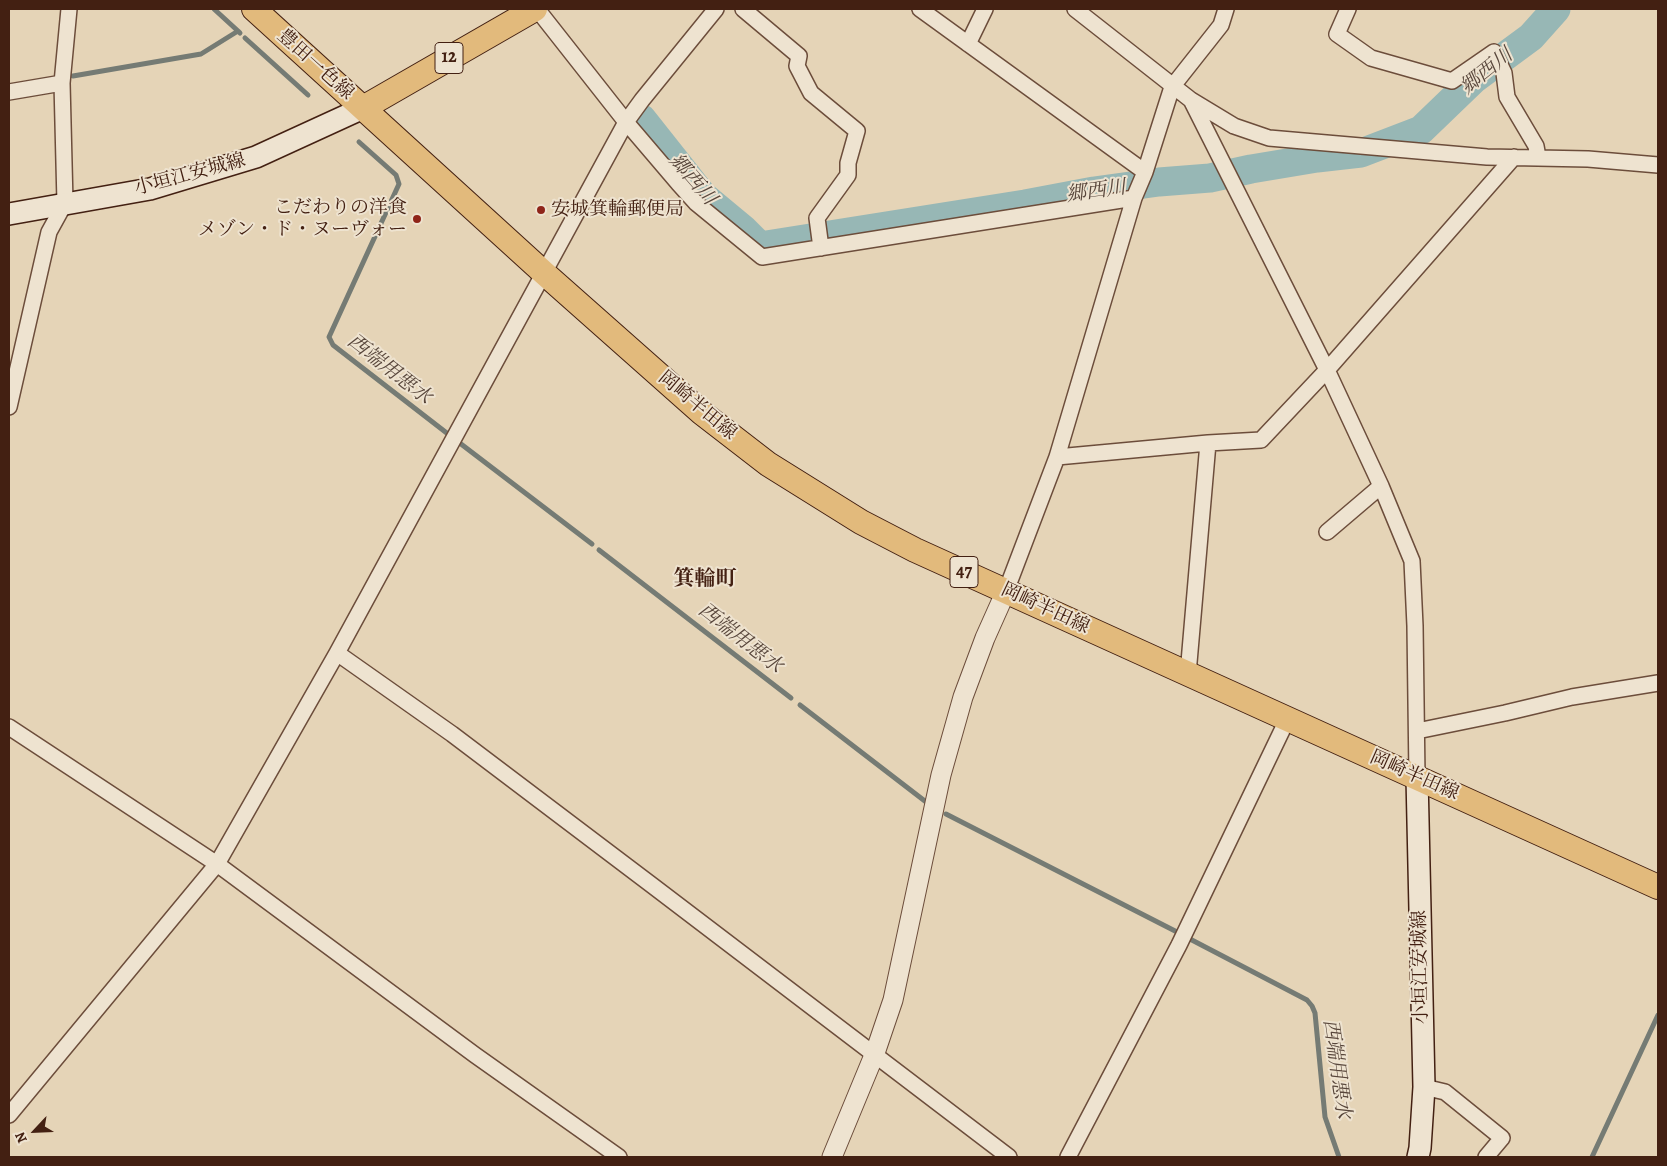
<!DOCTYPE html>
<html>
<head>
<meta charset="utf-8">
<style>
  body { margin:0 }
  #map { position:relative; width:1667px; height:1166px; overflow:hidden; background:#e5d4b7; font-family:Alegreya,serif }
  canvas { display:block }
  .frame { position:absolute; inset:0; border:10px solid #432012; pointer-events:none }
  .north { position:absolute; left:10px; top:1106px; width:50px; height:50px; -webkit-text-stroke:4px #eee3d0; paint-order:stroke; rotate:245deg; font-size:14px; font-weight:700; line-height:20px; text-align:center; color:#432012 }
  .north::after { content:''; display:block; margin:auto; width:18px; height:22px; background:#432012; clip-path:polygon(50% 0,100% 100%,50% 72%,0 100%) }
</style>
</head>
<body>
<div id="map">
<canvas width="1667" height="1166"></canvas>
<div class="frame"></div>
<div class="north">N</div>
</div>
<script>
const g = document.querySelector('canvas').getContext('2d');
g.lineJoin = 'round';
function shape(rows) {
  const path = new Path2D();
  for (const r of rows) {
    path.moveTo(r[0], r[1]);
    for (let i = 2; i < r.length; i += 2) path.lineTo(r[i], r[i + 1]);
  }
  return path;
}
function strokePath(path, color, width, dash) {
  g.strokeStyle = color;
  g.lineWidth = width;
  g.lineCap = dash ? 'butt' : 'round';
  g.setLineDash(dash || []);
  g.stroke(path);
}
function label(font, color, halo, rows, align = 'center') {
  g.font = font + ' Alegreya,"Noto Serif JP",serif';
  g.lineWidth = 4;
  g.setLineDash([]);
  g.textBaseline = 'middle';
  g.strokeStyle = halo;
  g.fillStyle = color;
  for (const [text, x, y, turn = 0] of rows) {
    g.save();
    g.translate(x, y);
    g.rotate((+turn || 0) * Math.PI / 180);
    g.textAlign = isNaN(turn) ? turn : align;
    if (halo) g.strokeText(text, 0, 0);
    g.fillText(text, 0, 0);
    g.restore();
  }
}
strokePath(shape([
  [214,9,238,31],
  [245,38,308,95],
  [73,76,201,54,238,31,240,33],
  [359,142,396,175,399,184,329,337,333,345,448,434],
  [461,444,592,544],
  [599,550,791,698],
  [800,705,930,805],
  [946,814,1179,933],
  [1188,938,1307,1000,1312,1006,1315,1013,1325,1117,1339,1157],
  [1592,1157,1658,1015]
]), '#757b74', 5);
strokePath(shape([
  [642,119,703,196,744,230,760,246,1025,204,1094,191,1159,182,1210,178,1251,169,1317,158,1361,153,1421,130,1474,79,1531,37,1556,9]
]), '#97b7b5', 29);
const minor = shape([
  [537,9,626,122,678,183,696,203,762,257,1134,198],
  [743,9,799,56,797,66,811,93,857,131,848,163,848,175,817,218,821,248],
  [920,9,1145,172],
  [1075,9,1191,100,1234,126,1269,138,1487,157,1588,159,1658,165],
  [1348,9,1337,34,1371,58,1452,81,1494,52,1504,73,1507,97,1536,146,1538,157],
  [968,44,985,9],
  [9,92,62,83],
  [1191,100,1327,370,1381,486,1412,561,1415,626,1417,777],
  [9,407,49,232,65,203,62,83,69,9],
  [1057,457,1208,443],
  [1327,532,1381,486],
  [1006,591,1057,457,1134,198,1145,172,1172,87,1221,25,1226,9],
  [337,653,452,734,653,886,1009,1157],
  [1188,674,1208,443,1261,440,1327,370,1514,157],
  [9,727,217,864,475,1055,619,1157],
  [1417,731,1505,713,1572,697,1658,683],
  [1424,1087,1445,1092,1502,1138,1486,1157],
  [9,1115,217,864,337,653,626,122,642,100,716,9],
  [1068,1157,1179,945,1287,720]
]);
const tertiary = shape([
  [832,1157,875,1053,893,1000,941,775,963,697,985,638,1006,591]
]);
const secondary = shape([
  [9,214,150,189,256,157,363,108],
  [1417,777,1424,1087,1420,1148,1418,1157]
]);
const primary = shape([
  [254,9,544,273,702,413,768,464,861,522,915,550,1658,887],
  [363,108,535,9]
]);
strokePath(minor, '#6c4d3b', 18);
strokePath(tertiary, '#6c4d3b', 21);
strokePath(secondary, '#432012', 24);
strokePath(primary, '#432012', 26);
strokePath(minor, '#eee3d0', 15);
strokePath(tertiary, '#eee3d0', 19);
strokePath(secondary, '#eee3d0', 21);
strokePath(primary, '#e2ba7c', 24);
for (const [x, y, r, color] of [
  [541,210,5,"#8f2418"],
  [417,219,5,"#8f2418"]
]) {
  const dot = new Path2D();
  dot.arc(x, y, r, 0, 2 * Math.PI);
  g.fillStyle = color;
  g.fill(dot);
  strokePath(dot, '#eee3d0', 2);
}
for (const [x, y, w] of [
  [449,58,28],
  [964,572,28]
]) {
  const box = new Path2D();
  box.roundRect(x - w / 2, y - 15.5, w, 31, 4);
  g.fillStyle = '#eee3d0';
  g.fill(box);
  strokePath(box, '#432012', 1);
}
label('bold 18px', '#432012', null, [
  ["12",449,58],
  ["47",964,572]
]);
label('19px', '#432012', '#eee3d0', [
  ["豊田一色線",315,65,42],
  ["小垣江安城線",190,175,-15],
  ["岡崎半田線",697,406,40],
  ["岡崎半田線",1045,609,25],
  ["岡崎半田線",1414,776,24],
  ["小垣江安城線",1421,967,-91]
]);
label('19px', '#432012', '#eee3d0', [
  ["こだわりの洋食",407,208],
  ["メゾン・ド・ヌーヴォー",407,230],
  ["安城箕輪郵便局",551,210,"left"]
], 'right');
label('italic 20px', '#58463b', '#eee3d0', [
  ["郷西川",1487,72,-39],
  ["郷西川",692,180,49],
  ["郷西川",1096,192,-8],
  ["西端用悪水",389,370,38],
  ["西端用悪水",740,639,38],
  ["西端用悪水",1336,1069,82]
]);
label('bold 21px', '#432012', '#eee3d0', [
  ["箕輪町",705,580]
]);
</script>
</body>
</html>
